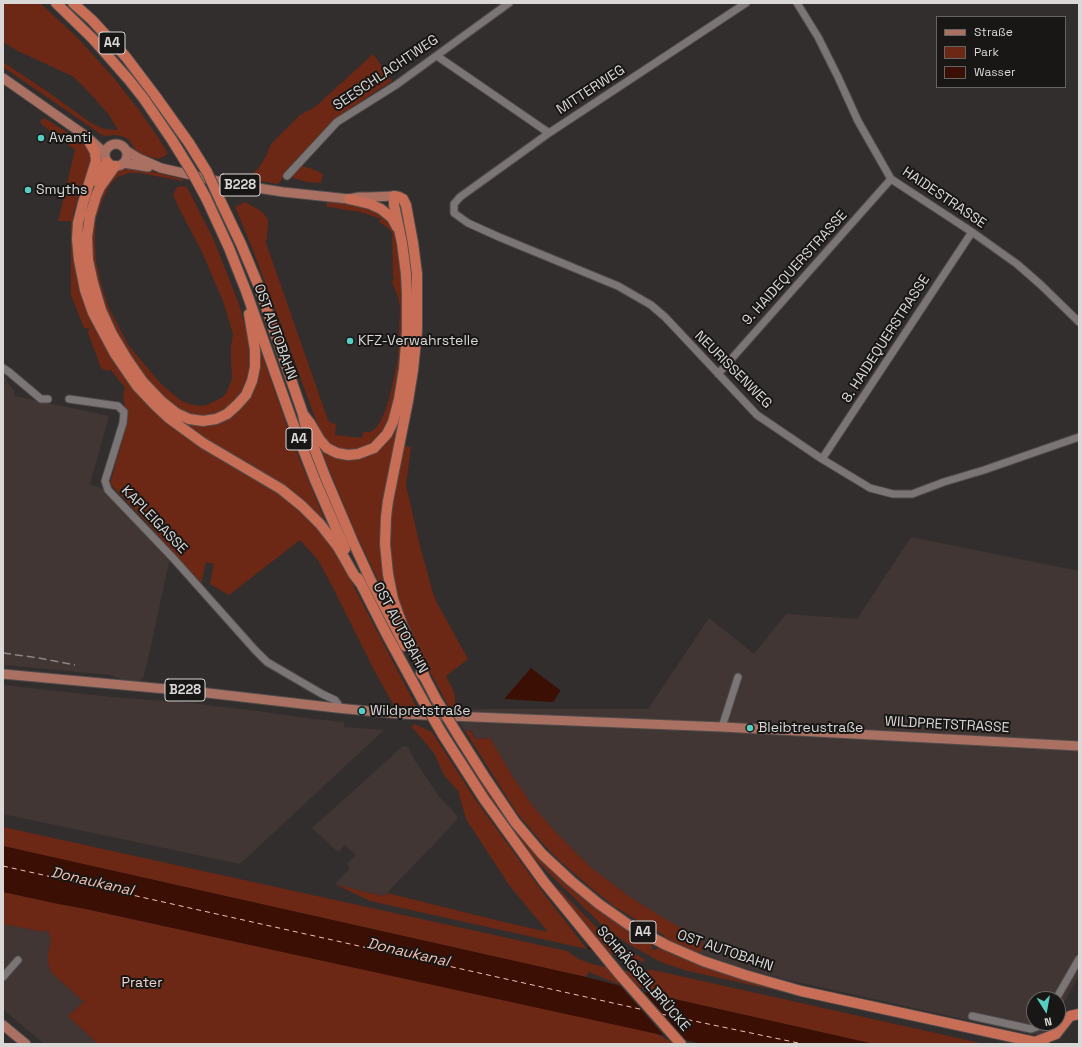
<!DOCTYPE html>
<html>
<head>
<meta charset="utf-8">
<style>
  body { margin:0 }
  #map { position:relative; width:1082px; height:1047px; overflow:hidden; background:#322e2d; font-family:"Space Grotesk",sans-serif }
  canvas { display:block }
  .frame { position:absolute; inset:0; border:4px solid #dad7d7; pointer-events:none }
  .legend { position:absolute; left:936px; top:16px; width:130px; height:72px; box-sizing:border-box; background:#191716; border:1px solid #666463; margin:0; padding:5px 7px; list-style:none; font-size:12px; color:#dad7d7 }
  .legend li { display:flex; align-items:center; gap:8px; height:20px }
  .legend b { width:20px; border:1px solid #666463 }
  .north { position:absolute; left:1026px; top:991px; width:40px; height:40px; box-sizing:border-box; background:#191716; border:1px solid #666463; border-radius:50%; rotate:169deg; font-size:11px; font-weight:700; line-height:16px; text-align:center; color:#dad7d7 }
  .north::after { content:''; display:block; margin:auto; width:14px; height:18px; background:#57cec1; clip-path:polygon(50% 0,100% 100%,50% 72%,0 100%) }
</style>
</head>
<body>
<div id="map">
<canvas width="1082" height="1047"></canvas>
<div class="frame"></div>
<ul class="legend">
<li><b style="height:5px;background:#aa7162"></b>Straße</li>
<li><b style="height:11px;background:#6c2715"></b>Park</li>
<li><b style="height:11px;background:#3c0f04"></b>Wasser</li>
</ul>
<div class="north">N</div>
</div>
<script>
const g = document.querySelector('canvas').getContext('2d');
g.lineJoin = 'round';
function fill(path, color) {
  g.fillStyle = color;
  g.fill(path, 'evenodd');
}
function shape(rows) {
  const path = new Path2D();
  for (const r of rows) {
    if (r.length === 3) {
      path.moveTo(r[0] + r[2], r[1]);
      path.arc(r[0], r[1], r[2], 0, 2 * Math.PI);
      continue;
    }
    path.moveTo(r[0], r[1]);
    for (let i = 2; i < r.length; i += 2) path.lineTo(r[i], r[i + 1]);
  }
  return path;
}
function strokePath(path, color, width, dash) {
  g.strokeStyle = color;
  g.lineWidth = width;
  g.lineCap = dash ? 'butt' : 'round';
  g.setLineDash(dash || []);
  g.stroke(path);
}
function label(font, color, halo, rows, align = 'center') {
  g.font = font + ' "Space Grotesk",sans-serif';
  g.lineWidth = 4;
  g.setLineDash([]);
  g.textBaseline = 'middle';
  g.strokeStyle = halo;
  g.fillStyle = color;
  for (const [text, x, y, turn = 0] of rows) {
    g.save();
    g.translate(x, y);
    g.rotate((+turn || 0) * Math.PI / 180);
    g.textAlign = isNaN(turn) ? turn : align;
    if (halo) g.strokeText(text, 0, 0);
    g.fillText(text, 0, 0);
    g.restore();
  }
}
fill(shape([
  [3,370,5,372,8,384,14,390,15,396,109,416,90,484,105,490,171,560,169,562,149,655,143,678,141,678,140,682,124,680,110,675,3,665],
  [911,537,1079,571,1079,976,1058,1013,1058,999,1034,999,1034,1023,1057,1023,1056,1028,1042,1035,1031,1034,788,980,740,967,700,953,703,946,699,938,659,916,630,897,593,869,579,856,552,828,533,806,513,777,490,738,476,739,471,730,465,731,450,709,648,709,709,618,754,654,786,614,857,619],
  [3,685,112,697,191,703,265,712,313,719,344,722,344,727,384,730,240,864,3,814],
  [403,746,408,747,414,759,440,798,452,810,458,818,431,848,430,848,389,891,385,896,365,892,335,884,350,868,347,864,356,855,345,845,338,852,312,828],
  [3,924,44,932,48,930,51,941,48,954,48,963,51,972,84,1002,68,1016,98,1044,44,1044,3,1009]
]), '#413634');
fill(shape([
  [3,3,40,3,77,37,113,77,139,110,158,137,168,154,159,159,145,156,136,151,129,140,126,138,121,136,115,135,106,136,102,135,3,67,3,62,48,92,91,123,104,129,118,130,109,115,96,100,78,81,72,76,18,51,3,42],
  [373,54,392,81,345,112,329,126,298,161,301,166,313,169,323,174,321,183,307,182,293,178,285,175,278,184,247,179,258,169,266,156,271,144,300,115,315,107],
  [42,119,46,119,81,141,90,148,91,164,79,194,73,215,73,239,75,258,152,406,277,490,324,532,346,571,356,591,416,706,394,706,373,668,331,584,318,560,300,540,229,595,210,584,214,564,206,562,201,584,149,525,110,484,128,420,123,397,125,388,111,370,107,371,101,368,88,333,89,328,84,328,71,295,71,221,58,221,75,150,40,123],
  [127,167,134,167,183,179,183,181,139,173,129,173,117,177,110,185,103,199,96,219,95,239,96,262,102,287,109,308,129,346,161,384,180,400,189,404,200,406,207,405,223,397,227,391,232,379,231,359,231,346,233,334,223,301,202,252,180,210,173,195,177,187,182,186,187,187,214,240,239,304,246,329,250,347,250,364,247,377,240,395,229,407,218,413,206,417,193,416,177,409,158,394,137,368,121,344,98,292,89,240,101,190,115,172],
  [105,169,109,171,101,181,93,195,86,220,85,252,87,272,98,309,109,333,122,356,143,385,164,407,173,413,187,421,196,423,208,423,220,420,231,415,242,405,250,392,254,381,258,367,258,357,256,340,257,340,291,438,327,526,296,497,265,477,207,443,181,424,153,399,141,386,120,358,106,334,95,311,86,284,80,253,80,232,84,209,95,183],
  [327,201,360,204,385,216,396,230,405,296,401,364,395,400,387,425,376,440,363,448,353,449,345,450,338,448,330,443,325,440,320,431,253,250,235,207,245,202,261,211,264,214,268,220,268,225,266,243,328,420,331,423,336,424,335,435,362,438,363,432,370,432,375,429,380,422,386,409,391,391,398,358,400,308,398,297,392,282,394,279,393,276,392,233,388,228,379,222,381,219,361,212,339,209,338,208,327,207],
  [397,202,402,203,413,277,411,365,387,486,391,607,355,532,321,449,322,447,352,457,389,434,407,365],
  [403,446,411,447,406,485,420,546,433,593,437,603,468,659,446,676,454,692,456,708,450,709,421,655,398,603,390,562,390,507],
  [414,724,432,732,475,799,547,898,587,949,370,901,335,884,365,892,385,896,387,893,504,922,548,932,509,885,466,819,458,791,444,775,434,753,412,727],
  [470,730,476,739,490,738,513,777,533,806,552,828,579,856,593,869,630,897,660,916,699,938,701,940,703,944,700,953,687,948,664,938,665,936,637,920,615,907,596,892,561,862,544,845,517,813,465,731],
  [463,754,493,799,517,831,653,943,652,945,652,950,657,949,659,946,673,953,1009,1041,1007,1042,923,1023,922,1022,919,1022,842,1005,840,1004,838,1005,829,1003,829,1002,688,971,663,963,648,955,628,944,605,928,562,886,528,852,486,793,464,758],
  [3,827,567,951,577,958,586,962,604,967,626,971,653,970,985,1044,874,1044,652,994,650,989,618,984,589,972,586,977,3,846],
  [545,875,595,926,609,938,624,948,644,959,645,962,611,954,588,928,587,929],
  [3,892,59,904,86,909,655,1033,668,1040,686,1044,98,1044,68,1016,84,1002,51,972,48,963,48,954,51,941,48,930,44,932,3,924]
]), '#6c2715');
fill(shape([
  [531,668,560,690,560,691,554,701,552,702,504,699],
  [3,846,586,977,652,994,874,1044,703,1044,86,909,59,904,3,892]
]), '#3c0f04');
fill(shape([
  [618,983,642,990,688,1043,666,1038]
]), '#322e2d');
strokePath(shape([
  [588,948,594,949]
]), '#3c0f04', 1.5);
strokePath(shape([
  [3,866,644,1010],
  [661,1014,803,1044]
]), '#f3c0b2', 1, [5, 4]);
const minor = shape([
  [746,3,549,133,460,197,454,204,454,213,468,223,499,237,618,286,651,305,665,317,757,415,822,459,870,488,893,494,912,494,944,482,984,470,1079,437],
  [797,3,818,37,838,77,858,121,891,179,972,232,1017,264,1041,285,1079,322],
  [437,56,549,133],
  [287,176,337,122,396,85,509,3],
  [3,368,9,372,41,399,48,399],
  [718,374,891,179],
  [69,399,118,406,124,412,123,423,105,481,108,490,173,558,255,650,267,662,322,694,335,700,338,704,337,708],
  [822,459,972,232],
  [722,727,738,677],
  [3,977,18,960],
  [1056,999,1079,959],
  [972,1016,1031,1029,1040,1026,1042,1023]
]);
const major = shape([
  [3,78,86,136,105,153],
  [116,155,11],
  [127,151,138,158,161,168,226,183,283,192,349,199,359,197,370,197,394,196],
  [124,163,148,167],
  [3,674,199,692,337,708,400,714,722,727,1079,746],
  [3,1025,26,1044]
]);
const highway = shape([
  [56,3,93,39,129,80,144,99,172,140],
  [73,3,92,20,126,57,154,94,189,143],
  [86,136,95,152,96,161,83,203,78,223,77,239,79,260,85,290,93,313,115,354,137,386,156,406,170,419,203,443,281,489,302,506,320,524,338,547,354,575,361,584],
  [115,166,100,187,96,196,90,216,87,237,88,260,93,283,101,310,112,334,127,359,143,382,161,401,176,413,189,419,203,421,216,419,227,414,237,405,246,395,252,381,255,367,255,350,249,314],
  [93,181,107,162],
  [206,198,229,248,246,291,291,418,315,480,345,549],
  [349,199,370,204,381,209,392,218,397,227],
  [221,202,241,244,259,287,303,414,305,424,325,476,353,542,371,581,405,646],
  [303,414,310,423,320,440,327,448,337,453,348,455,358,454,374,448,387,434,393,422,399,399,404,369,407,331,407,294,406,274,402,243,394,205,394,196,399,197,403,199,406,205,413,243,417,274,417,331,413,370,408,401,388,501,386,517,385,544,388,574,393,599,403,627,420,664,425,678],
  [358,578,387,635,422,699],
  [421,673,425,678,436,699],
  [443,735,484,799,544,882,620,975,681,1044],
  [458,735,484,776,515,822,542,854,571,881,599,904,629,925,666,945,703,961,745,975,801,991,1044,1044],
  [1035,1042,1056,1034,1070,1016,1079,1014]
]);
strokePath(minor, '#504d4c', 9);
strokePath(major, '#504d4c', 11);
strokePath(highway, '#504d4c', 12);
strokePath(minor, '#7b7675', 7);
strokePath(major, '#aa7162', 9);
strokePath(highway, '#c96e56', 10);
strokePath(shape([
  [3,653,39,658,75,665]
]), '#898685', 1.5, [8, 4]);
const highwayBridge = shape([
  [172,140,193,174,206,198],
  [189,143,207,172,221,202],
  [422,699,443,735],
  [436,699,458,735]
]);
strokePath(highwayBridge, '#504d4c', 12, []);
strokePath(highwayBridge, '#c96e56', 10);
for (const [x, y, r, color] of [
  [41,138,4,"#57cec1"],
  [28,190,4,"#57cec1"],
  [350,341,4,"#57cec1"],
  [362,711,4,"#57cec1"],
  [750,728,4,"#57cec1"]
]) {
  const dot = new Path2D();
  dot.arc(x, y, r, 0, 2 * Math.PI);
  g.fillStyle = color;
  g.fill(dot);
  strokePath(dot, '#191716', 1.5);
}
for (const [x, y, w] of [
  [112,43,26],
  [240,185,40],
  [299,439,26],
  [185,690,40],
  [643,932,26]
]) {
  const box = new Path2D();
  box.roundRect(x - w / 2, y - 11, w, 22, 3);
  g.fillStyle = '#191716';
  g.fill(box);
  strokePath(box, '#dad7d7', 1);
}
label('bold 13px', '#dad7d7', null, [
  ["A4",112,43],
  ["B228",240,185],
  ["A4",299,439],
  ["B228",185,690],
  ["A4",643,932]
]);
label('14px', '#dad7d7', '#191716', [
  ["SEESCHLACHTWEG",386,73,-34],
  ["MITTERWEG",591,90,-33],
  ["HAIDESTRASSE",944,198,34],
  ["9. HAIDEQUERSTRASSE",795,268,-48],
  ["OST AUTOBAHN",275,332,70],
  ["8. HAIDEQUERSTRASSE",886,339,-57],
  ["NEURISSENWEG",733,370,45],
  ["KAPLEIGASSE",154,520,46],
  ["OST AUTOBAHN",400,628,62],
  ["WILDPRETSTRASSE",947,725,3],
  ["OST AUTOBAHN",725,951,19],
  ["SCHRÄGSEILBRÜCKE",643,979,49]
]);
label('14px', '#dad7d7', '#191716', [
  ["Avanti",49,138],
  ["Smyths",36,190],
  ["KFZ-Verwahrstelle",358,341],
  ["Wildpretstraße",370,711],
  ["Bleibtreustraße",758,728]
], 'left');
label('14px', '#edd3cc', '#191716', [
  ["Prater",142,983]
]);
label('italic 15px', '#f3c0b2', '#191716', [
  ["Donaukanal",92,882,13],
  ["Donaukanal",408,953,13]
]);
</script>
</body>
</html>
